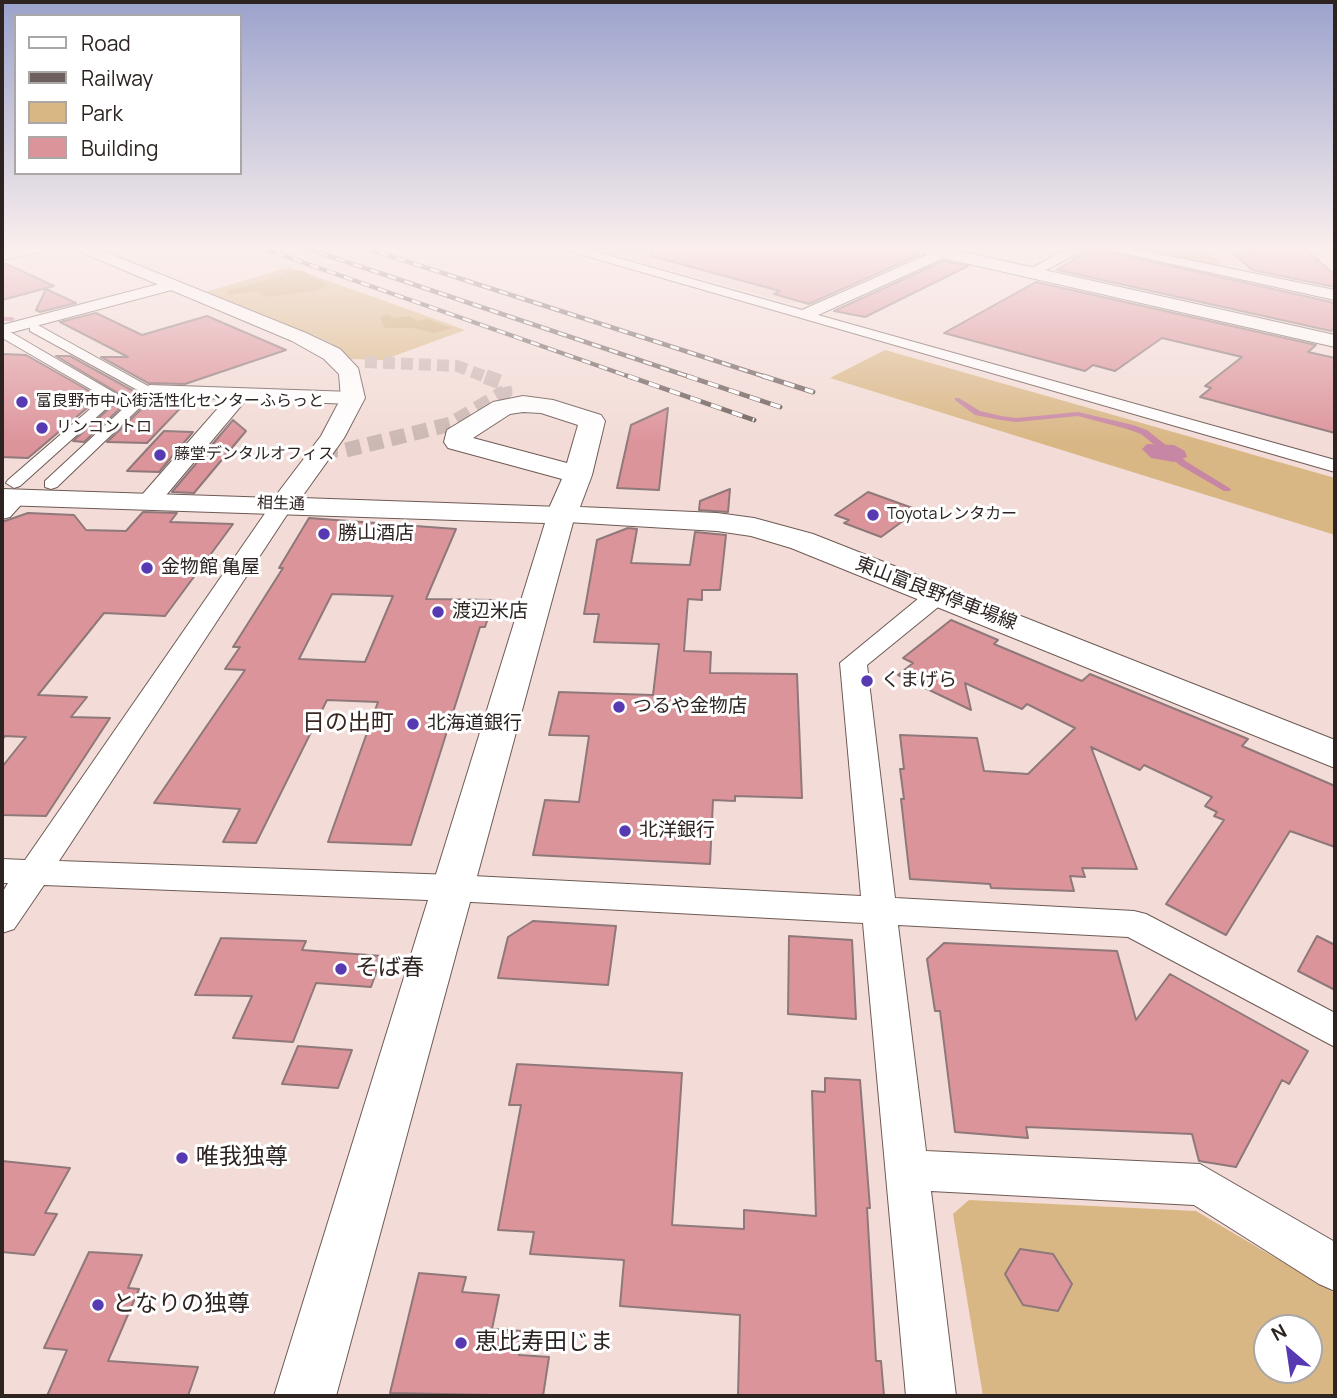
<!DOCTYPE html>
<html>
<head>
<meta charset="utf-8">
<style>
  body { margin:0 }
  #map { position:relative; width:1337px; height:1398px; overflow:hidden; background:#f3dcd7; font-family:Manrope,sans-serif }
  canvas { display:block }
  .frame { position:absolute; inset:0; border:4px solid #2d2422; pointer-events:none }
  .legend { position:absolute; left:14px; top:14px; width:228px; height:161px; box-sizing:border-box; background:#fff; border:2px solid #aba7a7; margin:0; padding:9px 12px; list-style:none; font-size:21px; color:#2d2422 }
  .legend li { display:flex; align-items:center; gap:14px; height:35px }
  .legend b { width:35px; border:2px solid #aba7a7 }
  .north { position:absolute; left:1253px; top:1314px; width:70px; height:70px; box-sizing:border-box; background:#fff; border:2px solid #aba7a7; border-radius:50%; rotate:331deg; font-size:19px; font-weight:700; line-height:28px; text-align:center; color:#2d2422 }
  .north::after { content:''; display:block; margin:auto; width:24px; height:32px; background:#573ab2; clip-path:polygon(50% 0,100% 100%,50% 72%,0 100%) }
</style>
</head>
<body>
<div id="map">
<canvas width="1337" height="1398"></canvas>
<div class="frame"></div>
<ul class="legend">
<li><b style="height:9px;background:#fff"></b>Road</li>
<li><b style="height:9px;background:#6e605d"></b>Railway</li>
<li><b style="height:19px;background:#d9b785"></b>Park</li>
<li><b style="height:19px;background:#dc949b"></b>Building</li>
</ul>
<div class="north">N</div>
</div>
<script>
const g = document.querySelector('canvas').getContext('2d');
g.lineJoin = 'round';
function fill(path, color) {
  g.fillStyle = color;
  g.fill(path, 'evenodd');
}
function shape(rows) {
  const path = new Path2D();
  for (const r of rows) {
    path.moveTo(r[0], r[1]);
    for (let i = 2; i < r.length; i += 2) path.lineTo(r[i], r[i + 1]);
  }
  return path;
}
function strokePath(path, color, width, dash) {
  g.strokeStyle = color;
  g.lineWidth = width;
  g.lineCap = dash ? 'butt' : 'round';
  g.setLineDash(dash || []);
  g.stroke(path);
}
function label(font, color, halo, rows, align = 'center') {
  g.font = font + ' Manrope,"Noto Sans JP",sans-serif';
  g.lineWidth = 6;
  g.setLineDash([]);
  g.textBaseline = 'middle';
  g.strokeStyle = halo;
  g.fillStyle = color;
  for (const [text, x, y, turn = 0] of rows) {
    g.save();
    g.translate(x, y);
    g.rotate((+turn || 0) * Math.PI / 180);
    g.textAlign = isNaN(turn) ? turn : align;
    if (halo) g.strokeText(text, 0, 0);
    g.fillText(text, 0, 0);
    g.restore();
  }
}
fill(shape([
  [587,247,881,247,904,257,802,302,788,303]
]), '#eccec6');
fill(shape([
  [1123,247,1204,247,1222,263,1208,266],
  [289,267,424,315,465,330,383,360,351,359,331,343,311,334,206,292],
  [885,350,1335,478,1335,535,830,378],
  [969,1200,1196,1211,1335,1293,1335,1396,983,1396,953,1214],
  [1267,1328,1309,1328,1309,1370,1267,1370]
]), '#d9b785');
fill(shape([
  [289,271,303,271,328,286,315,291,265,297,257,291,229,295,226,291,272,279],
  [387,314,395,318,409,316,417,321,427,319,452,328,435,333,412,328,385,328,380,318]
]), '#c9a369');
fill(shape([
  [1147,444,1174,445,1185,451,1187,457,1174,462,1151,458,1142,449]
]), '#c786a3');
fill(shape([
  [2,317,12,317,15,319,12,321,2,321,2,317],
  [955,398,959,398,980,411,1001,416,1016,418,1078,412,1133,425,1147,430,1187,462,1231,489,1230,491,1224,491,1181,466,1141,434,1127,429,1078,416,1016,422,1001,420,975,415,955,400,955,398]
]), '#c786a3');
const building = shape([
  [652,247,905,247,919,255,809,304,774,294,780,291,651,256,652,247],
  [1243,247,1303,247,1335,275,1335,287,1252,270,1231,252,1249,252,1243,247],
  [1091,248,1331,302,1335,305,1335,328,1331,331,1057,270,1091,248],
  [943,261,968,266,865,317,834,311,943,261],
  [2,262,54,286,2,300,2,262],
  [1036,282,1316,345,1308,352,1335,358,1335,433,1200,397,1211,388,1205,386,1242,357,1162,338,1115,371,1093,365,1085,371,944,333,1036,282],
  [46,289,76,303,40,312,36,310,46,289],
  [96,313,142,335,207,316,286,350,185,384,148,383,101,357,128,357,60,322,96,313],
  [2,354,26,355,100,397,28,458,2,457,2,354],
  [56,356,70,356,137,393,84,442,73,441,123,396,56,356],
  [153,398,188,400,147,443,107,442,153,398],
  [668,408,659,490,617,488,631,425,668,408],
  [233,420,246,431,194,493,172,492,233,420],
  [164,431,193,432,159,472,127,471,164,431],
  [730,489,728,512,699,510,700,501,730,489],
  [868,492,918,510,881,537,844,523,849,520,835,515,868,492],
  [143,512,177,513,170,522,233,524,165,616,104,613,38,695,87,697,71,717,110,718,46,816,2,815,2,767,26,737,5,736,2,740,2,522,28,513,74,515,86,530,126,531,143,512],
  [309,518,456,529,426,599,494,600,485,627,480,627,411,845,328,842,378,702,327,700,256,843,223,842,240,809,154,803,245,670,225,669,240,647,233,647,283,568,279,568,309,518],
  [332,594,393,596,365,662,299,659,332,594],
  [628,528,637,529,631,563,690,565,695,532,726,535,720,590,702,590,702,600,688,599,684,651,711,652,710,673,797,674,802,798,735,796,735,801,713,800,710,864,533,855,545,800,579,802,589,736,549,735,559,692,653,695,659,644,594,642,599,614,584,614,597,540,628,528],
  [951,620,998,640,994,644,1082,681,1090,674,1248,739,1242,746,1335,786,1335,847,1290,831,1226,935,1166,904,1224,820,1214,816,1217,812,1205,806,1212,797,1144,765,1140,770,1091,747,1137,869,1082,868,1085,877,1070,876,1074,891,991,888,990,884,910,879,901,799,904,799,900,769,904,769,900,735,977,738,984,771,1028,774,1075,728,1027,704,1022,709,965,683,971,710,898,675,913,663,903,658,951,620],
  [533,921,616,926,608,985,498,978,508,937,533,921],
  [789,936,852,940,856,1019,788,1014,789,936],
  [1317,936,1335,945,1335,990,1298,971,1317,936],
  [221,938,306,941,302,950,382,956,371,987,316,983,293,1042,233,1038,252,996,195,995,221,938],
  [944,943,1117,951,1136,1020,1170,974,1308,1051,1289,1084,1282,1080,1236,1167,1199,1161,1192,1134,1026,1127,1028,1138,955,1132,940,1011,935,1011,927,959,944,943],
  [298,1046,352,1050,338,1088,282,1084,298,1046],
  [517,1064,682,1073,672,1225,744,1229,744,1210,816,1216,812,1091,825,1092,825,1078,860,1080,870,1208,867,1208,876,1361,881,1361,884,1396,738,1396,740,1315,620,1306,624,1260,530,1254,534,1232,498,1230,521,1105,509,1105,517,1064],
  [2,1161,70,1168,45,1213,57,1214,34,1255,2,1252,2,1161],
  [1020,1249,1053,1254,1072,1284,1058,1311,1023,1305,1005,1274,1020,1249],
  [89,1252,142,1255,128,1288,139,1289,108,1361,198,1367,188,1396,47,1396,67,1350,44,1348,89,1252],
  [419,1273,466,1277,462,1292,499,1295,492,1329,523,1331,519,1355,549,1357,543,1396,390,1393,419,1273]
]);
fill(building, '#dc949b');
strokePath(building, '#8e787a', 2);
strokePath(shape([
  [365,362,457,366,489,378]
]), '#cbb7b3', 12, [12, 6]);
strokePath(shape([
  [323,450,346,450,451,424,505,392,503,383,484,376]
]), '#cbb7b3', 15, [15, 8]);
const pedestrian = shape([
  [30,325,38,325,157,391,57,487,51,489,45,487,45,481,141,392,30,331,30,325],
  [4,333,12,333,120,396,20,486,14,488,6,483,8,480,104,397,4,339,4,333]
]);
const minor = shape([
  [555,247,579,247,802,310,938,250,948,250,948,256,818,315,1335,460,1335,472,555,247],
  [1070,247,1089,247,1035,276,1025,276,1023,273,1070,247],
  [1095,247,1125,247,1335,290,1335,300,1095,247],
  [174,280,182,285,179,288,2,335,2,325,174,280],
  [150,385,353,392,362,398,353,404,246,400,157,506,149,508,141,506,138,501,141,496,226,399,144,395,141,391,144,387,150,385],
  [17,490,28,497,10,517,2,519,2,500,17,490],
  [283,497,294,504,59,861,453,875,861,896,840,663,930,589,948,589,951,594,948,599,867,665,895,898,1134,911,1146,914,1335,1013,1335,1047,1128,937,898,925,926,1151,1200,1164,1335,1242,1335,1291,1319,1284,1194,1205,931,1191,956,1396,906,1396,863,923,453,901,44,885,14,929,2,933,2,893,8,883,2,883,2,859,25,860,275,499,283,497]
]);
const tertiary = shape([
  [12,247,44,247,42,251,2,260,2,250,12,247],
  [69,247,93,247,306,333,340,349,358,368,365,398,344,438,301,498,561,507,571,509,575,515,336,1396,274,1396,545,523,2,505,2,489,274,498,321,436,341,398,339,374,324,359,292,341,69,247],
  [908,247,941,247,1335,335,1335,347,916,252,908,247]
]);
const secondary = shape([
  [523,396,553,400,601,415,605,421,592,475,580,507,717,513,754,518,813,534,1335,740,1335,768,791,548,751,536,717,531,550,521,546,515,562,479,448,448,444,442,447,430,493,402,523,396],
  [523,412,541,413,578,425,567,463,473,438,510,414,523,412]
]);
strokePath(pedestrian, '#6e5a55', 2);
strokePath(minor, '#6e5a55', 2);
strokePath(tertiary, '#6e5a55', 2);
strokePath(secondary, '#6e5a55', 2);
fill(pedestrian, '#fff');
fill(minor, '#fff');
fill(tertiary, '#fff');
fill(secondary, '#fff');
const railFar1 = shape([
  [259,247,633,378],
  [302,247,693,378],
  [362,247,769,378]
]);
const rail = shape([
  [628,376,754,420],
  [687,376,780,407],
  [763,376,813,392]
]);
strokePath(railFar1, '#6e605d', 4.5);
strokePath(rail, '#6e605d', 5);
strokePath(railFar1, '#fff', 2.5, [9]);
strokePath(rail, '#fff', 3.5, [11]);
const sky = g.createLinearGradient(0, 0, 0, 443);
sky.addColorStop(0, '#9ba2cc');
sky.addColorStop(0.56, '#faefed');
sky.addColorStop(1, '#faefed00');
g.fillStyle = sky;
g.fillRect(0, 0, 1337, 443);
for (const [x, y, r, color] of [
  [22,402,7,"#573ab2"],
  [42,428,7,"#573ab2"],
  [160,455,7,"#573ab2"],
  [873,515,7,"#573ab2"],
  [324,534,7,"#573ab2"],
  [147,568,7,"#573ab2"],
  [438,612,7,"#573ab2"],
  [867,681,7,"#573ab2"],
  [619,707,7,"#573ab2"],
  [413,724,7,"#573ab2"],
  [625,831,7,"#573ab2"],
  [341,969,7,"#573ab2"],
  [182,1158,7,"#573ab2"],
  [98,1305,7,"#573ab2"],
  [461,1343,7,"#573ab2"]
]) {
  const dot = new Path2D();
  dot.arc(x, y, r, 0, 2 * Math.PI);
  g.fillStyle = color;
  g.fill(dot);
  strokePath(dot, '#fff', 2.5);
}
label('16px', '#2d2422', '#fff', [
  ["富良野市中心街活性化センターふらっと",36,402],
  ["リンコントロ",56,428],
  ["藤堂デンタルオフィス",174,455],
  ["Toyotaレンタカー",887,515]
], 'left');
label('16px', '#2d2422', '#fff', [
  ["相生通",281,504,2]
]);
label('19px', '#2d2422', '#fff', [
  ["勝山酒店",338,534],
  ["金物館 亀屋",161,568],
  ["渡辺米店",452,612],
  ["くまげら",881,681],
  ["つるや金物店",633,707],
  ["北海道銀行",427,724],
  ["北洋銀行",639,831]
], 'left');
label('19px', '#2d2422', '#fff', [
  ["東山富良野停車場線",936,594,21]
]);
label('23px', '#382723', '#fff', [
  ["日の出町",348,724]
]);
label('23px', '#2d2422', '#fff', [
  ["そば春",355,969],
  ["唯我独尊",196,1158],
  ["となりの独尊",112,1305],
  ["恵比寿田じま",475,1343]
], 'left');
</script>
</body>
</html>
